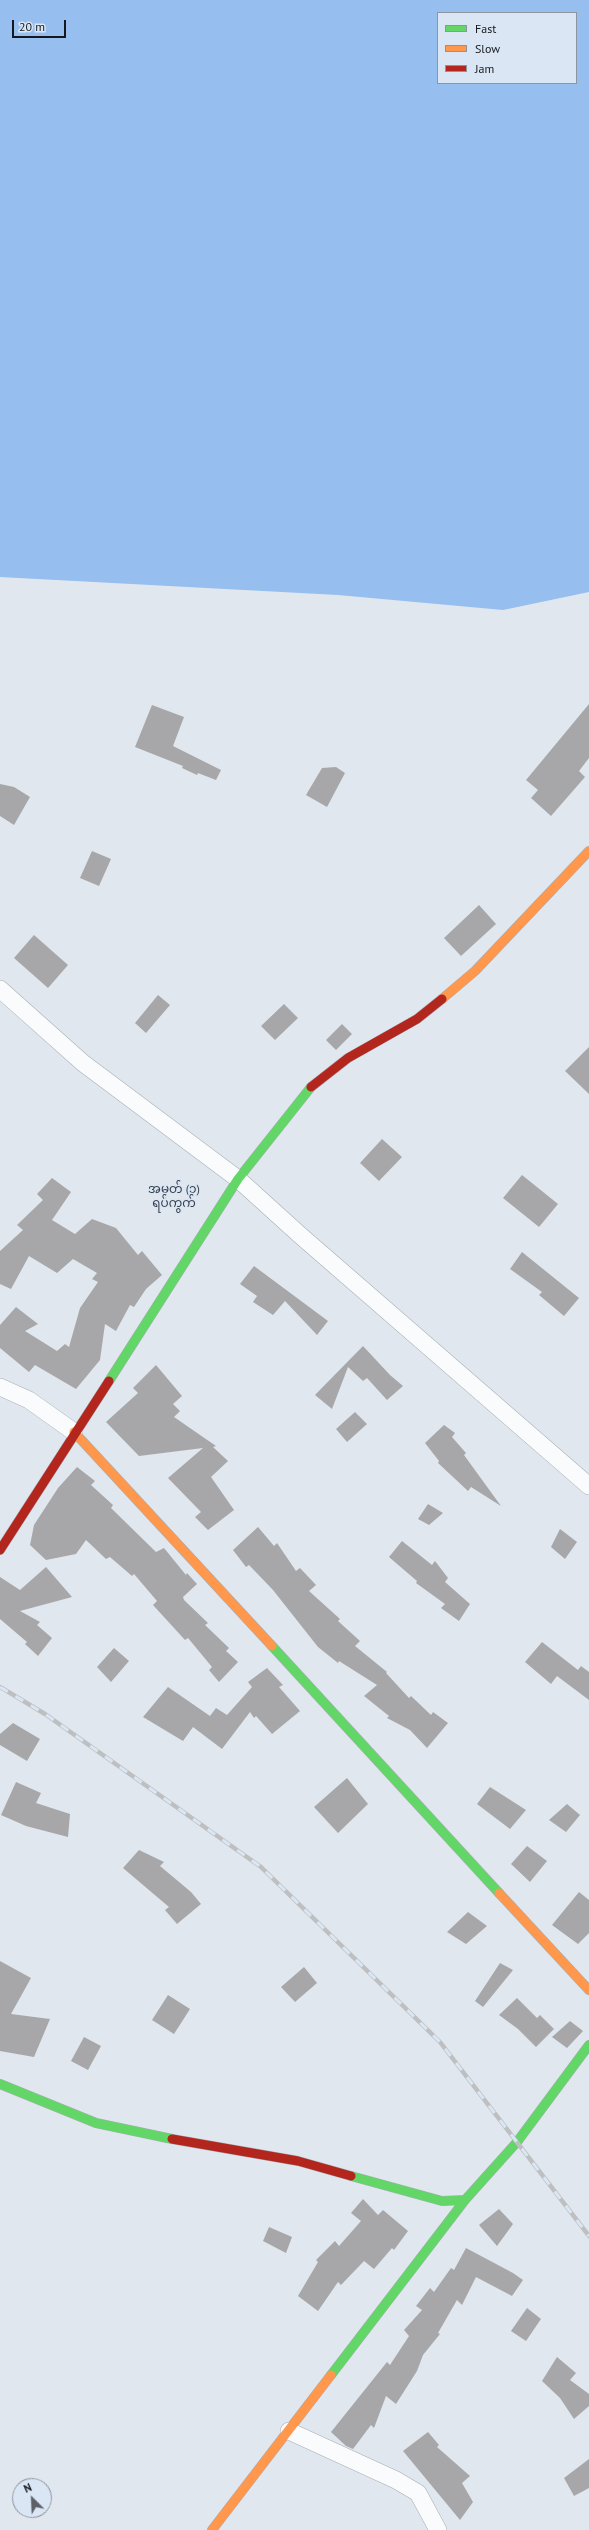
<!DOCTYPE html>
<html>
<head>
<meta charset="utf-8">
<style>
  body { margin:0 }
  #map { position:relative; width:589px; height:2530px; overflow:hidden; background:#e0e7ee; font-family:"PT Sans",sans-serif }
  canvas { display:block }
  .legend { position:absolute; left:437px; top:12px; width:140px; height:72px; box-sizing:border-box; background:#dae6f4; border:1px solid #8b949f; margin:0; padding:5px 7px; list-style:none; font-size:12px; color:#15191f }
  .legend li { display:flex; align-items:center; gap:8px; height:20px }
  .legend b { width:20px; border:1px solid #8b949f }
  .north { position:absolute; left:12px; top:2478px; width:40px; height:40px; box-sizing:border-box; background:#dae6f4; border:1px solid #8b949f; border-radius:50%; rotate:336deg; font-size:11px; font-weight:700; line-height:16px; text-align:center; color:#15191f }
  .north::after { content:''; display:block; margin:auto; width:14px; height:18px; background:#5c6167; clip-path:polygon(50% 0,100% 100%,50% 72%,0 100%) }
  .scale { position:absolute; left:12px; top:20px; width:54px; height:18px; box-sizing:border-box; border:2px solid #15191f; border-top:0; padding-left:5px; font-size:12px; line-height:14px; white-space:nowrap; color:#15191f; -webkit-text-stroke:3px #dae6f4; paint-order:stroke }
</style>
</head>
<body>
<div id="map">
<canvas width="589" height="2530"></canvas>
<ul class="legend">
<li><b style="height:5px;background:#63d668"></b>Fast</li>
<li><b style="height:5px;background:#ff974d"></b>Slow</li>
<li><b style="height:5px;background:#b3261e"></b>Jam</li>
</ul>
<div class="north">N</div>
<div class="scale">20 m</div>
</div>
<script>
const g = document.querySelector('canvas').getContext('2d');
g.lineJoin = 'round';
function fill(path, color) {
  g.fillStyle = color;
  g.fill(path, 'evenodd');
}
function shape(rows) {
  const path = new Path2D();
  for (const r of rows) {
    path.moveTo(r[0], r[1]);
    for (let i = 2; i < r.length; i += 2) path.lineTo(r[i], r[i + 1]);
  }
  return path;
}
function strokePath(path, color, width, dash) {
  g.strokeStyle = color;
  g.lineWidth = width;
  g.lineCap = dash ? 'butt' : 'round';
  g.setLineDash(dash || []);
  g.stroke(path);
}
function label(font, color, halo, rows, align = 'center') {
  g.font = font + ' "PT Sans","Noto Sans Myanmar",sans-serif';
  g.lineWidth = 3;
  g.setLineDash([]);
  g.textBaseline = 'middle';
  g.strokeStyle = halo;
  g.fillStyle = color;
  for (const [text, x, y, turn = 0] of rows) {
    g.save();
    g.translate(x, y);
    g.rotate((+turn || 0) * Math.PI / 180);
    g.textAlign = isNaN(turn) ? turn : align;
    if (halo) g.strokeText(text, 0, 0);
    g.fillText(text, 0, 0);
    g.restore();
  }
}
fill(shape([
  [0,0,589,0,589,592,503,610,338,595,0,577],
  [438,13,576,13,576,83,438,83]
]), '#96beef');
fill(shape([
  [589,704,589,758,579,771,585,777,551,816,531,798,538,790,526,780],
  [152,705,184,717,173,746,221,770,216,780,198,773,197,775,182,768,183,766,135,747],
  [336,767,345,773,327,807,306,795,322,768],
  [0,784,14,787,30,797,14,825,0,816],
  [92,851,111,859,99,886,80,878],
  [479,905,496,924,461,956,444,938],
  [34,935,68,965,48,988,14,958],
  [158,995,170,1005,146,1033,135,1023],
  [284,1004,298,1018,275,1040,261,1026],
  [342,1024,352,1034,336,1050,326,1040],
  [589,1047,589,1094,565,1071],
  [382,1139,402,1157,379,1181,360,1163],
  [522,1175,558,1204,539,1227,503,1198],
  [52,1178,71,1192,52,1220,75,1234,92,1219,116,1228,138,1255,142,1251,162,1275,146,1289,134,1307,130,1305,116,1331,105,1324,100,1360,76,1389,35,1365,29,1372,0,1348,0,1325,16,1307,38,1324,25,1331,57,1351,65,1344,69,1347,80,1308,98,1282,92,1279,97,1273,73,1259,57,1273,29,1256,11,1289,0,1284,0,1251,23,1230,17,1225,43,1200,37,1194],
  [522,1252,579,1298,564,1316,539,1295,542,1292,510,1269],
  [254,1266,328,1321,317,1335,285,1301,273,1315,253,1302,257,1296,240,1284],
  [363,1346,390,1375,403,1386,387,1400,367,1378,363,1381,348,1367,332,1409,315,1395],
  [156,1365,182,1396,173,1404,180,1411,174,1417,216,1446,213,1447,228,1461,211,1477,234,1510,208,1530,195,1517,201,1512,168,1478,203,1448,139,1456,106,1422,138,1393,133,1388],
  [355,1412,367,1424,347,1442,336,1429],
  [444,1425,455,1433,452,1437,466,1453,464,1455,501,1506,471,1487,468,1491,438,1463,439,1461,425,1443],
  [77,1467,95,1481,91,1485,113,1505,111,1508,156,1552,164,1548,186,1575,187,1573,197,1584,183,1597,184,1600,208,1623,205,1625,229,1648,226,1651,238,1662,219,1682,209,1670,212,1667,188,1638,185,1640,153,1605,157,1601,134,1574,132,1576,110,1557,106,1559,86,1540,76,1554,46,1560,30,1545,34,1525,58,1488],
  [428,1504,443,1513,429,1525,418,1519],
  [258,1527,274,1546,277,1543,296,1571,300,1568,316,1585,309,1591,340,1619,338,1621,360,1641,355,1646,387,1672,386,1673,409,1698,411,1696,431,1715,433,1712,448,1723,427,1748,410,1730,387,1718,389,1716,364,1696,377,1685,339,1661,338,1663,318,1647,273,1590,249,1565,246,1567,233,1550],
  [560,1529,577,1542,565,1559,551,1547],
  [402,1541,432,1565,435,1561,448,1578,445,1582,470,1604,459,1621,441,1608,445,1604,416,1583,417,1581,389,1557],
  [46,1567,72,1597,20,1611,40,1622,37,1625,52,1638,38,1656,25,1644,27,1642,0,1619,0,1577,20,1590],
  [542,1642,578,1670,581,1666,589,1672,589,1700,557,1676,551,1684,525,1662],
  [114,1648,129,1661,111,1682,97,1667],
  [267,1668,283,1685,279,1687,300,1711,272,1734,256,1716,254,1718,250,1712,222,1749,193,1727,183,1741,143,1717,168,1687,210,1716,216,1708,227,1715,252,1687,248,1682],
  [13,1723,40,1739,27,1761,0,1745,0,1734],
  [347,1778,368,1804,338,1833,314,1807],
  [16,1782,41,1793,36,1803,70,1814,68,1837,26,1826,1,1815],
  [490,1787,526,1810,510,1829,477,1804],
  [567,1804,580,1815,566,1832,549,1820],
  [527,1846,547,1861,530,1882,511,1864],
  [139,1850,164,1862,160,1866,191,1892,201,1904,177,1924,165,1910,169,1907,123,1868],
  [579,1892,589,1900,589,1933,578,1944,552,1925],
  [468,1912,487,1926,466,1944,447,1932],
  [0,1961,31,1978,11,2014,50,2019,34,2057,0,2051],
  [500,1963,513,1970,483,2007,475,2001],
  [304,1967,317,1983,295,2002,281,1987],
  [168,1995,190,2009,174,2034,152,2020],
  [517,1998,537,2018,540,2015,554,2029,536,2047,518,2029,499,2015],
  [570,2021,583,2031,567,2048,552,2037],
  [84,2037,101,2046,88,2070,71,2061],
  [363,2199,378,2215,383,2210,408,2231,394,2250,392,2248,374,2269,364,2261,341,2285,338,2282,318,2311,298,2296,318,2262,316,2260,335,2241,339,2246,361,2221,351,2213],
  [499,2209,513,2224,497,2246,479,2225],
  [269,2227,292,2237,286,2253,263,2241],
  [466,2248,513,2273,523,2280,512,2296,476,2277,462,2305,457,2300,438,2333,440,2334,423,2355,417,2371,396,2404,386,2396,374,2428,371,2425,353,2449,346,2446,331,2432,387,2362,390,2365,409,2336,404,2330,422,2310,416,2306,430,2288,434,2292,451,2268,454,2270],
  [527,2308,541,2319,526,2341,511,2331],
  [557,2357,576,2373,570,2380,589,2394,589,2406,574,2419,560,2398,542,2381],
  [428,2432,439,2445,437,2447,470,2476,462,2483,473,2502,460,2520,403,2451],
  [589,2459,589,2488,574,2496,564,2478]
]), '#a7a7a9');
const street = shape([
  [0,989,83,1063,238,1179,301,1236,589,1486],
  [0,1387,29,1400,74,1432],
  [289,2431,396,2480,418,2493,438,2530]
]);
const fast = shape([
  [109,1381,238,1179,311,1087],
  [272,1646,499,1893],
  [0,2084,96,2123,172,2139],
  [351,2176,442,2201,465,2200],
  [331,2375,465,2200,517,2142,589,2045]
]);
const slow = shape([
  [442,999,475,971,589,851],
  [74,1432,272,1646],
  [499,1893,589,1990],
  [212,2530,331,2375]
]);
const jam = shape([
  [311,1087,348,1058,417,1019,442,999],
  [0,1550,109,1381],
  [172,2139,298,2161,351,2176]
]);
strokePath(street, '#a8aeb4', 18);
strokePath(fast, '#a8aeb4', 10);
strokePath(slow, '#a8aeb4', 10);
strokePath(jam, '#a8aeb4', 10);
strokePath(street, '#fafbfc', 17);
strokePath(fast, '#63d668', 9);
strokePath(slow, '#ff974d', 9);
strokePath(jam, '#b3261e', 9);
const rail = shape([
  [0,1687,45,1714,261,1867,440,2042,589,2236]
]);
strokePath(rail, '#bdbfc1', 4.5);
strokePath(rail, '#dae6f4', 3, [9]);
label('12px', '#363f4a', '#dae6f4', [
  ["အမှတ် (၁)",174,1190],
  ["ရပ်ကွက်",174,1204]
]);
</script>
</body>
</html>
